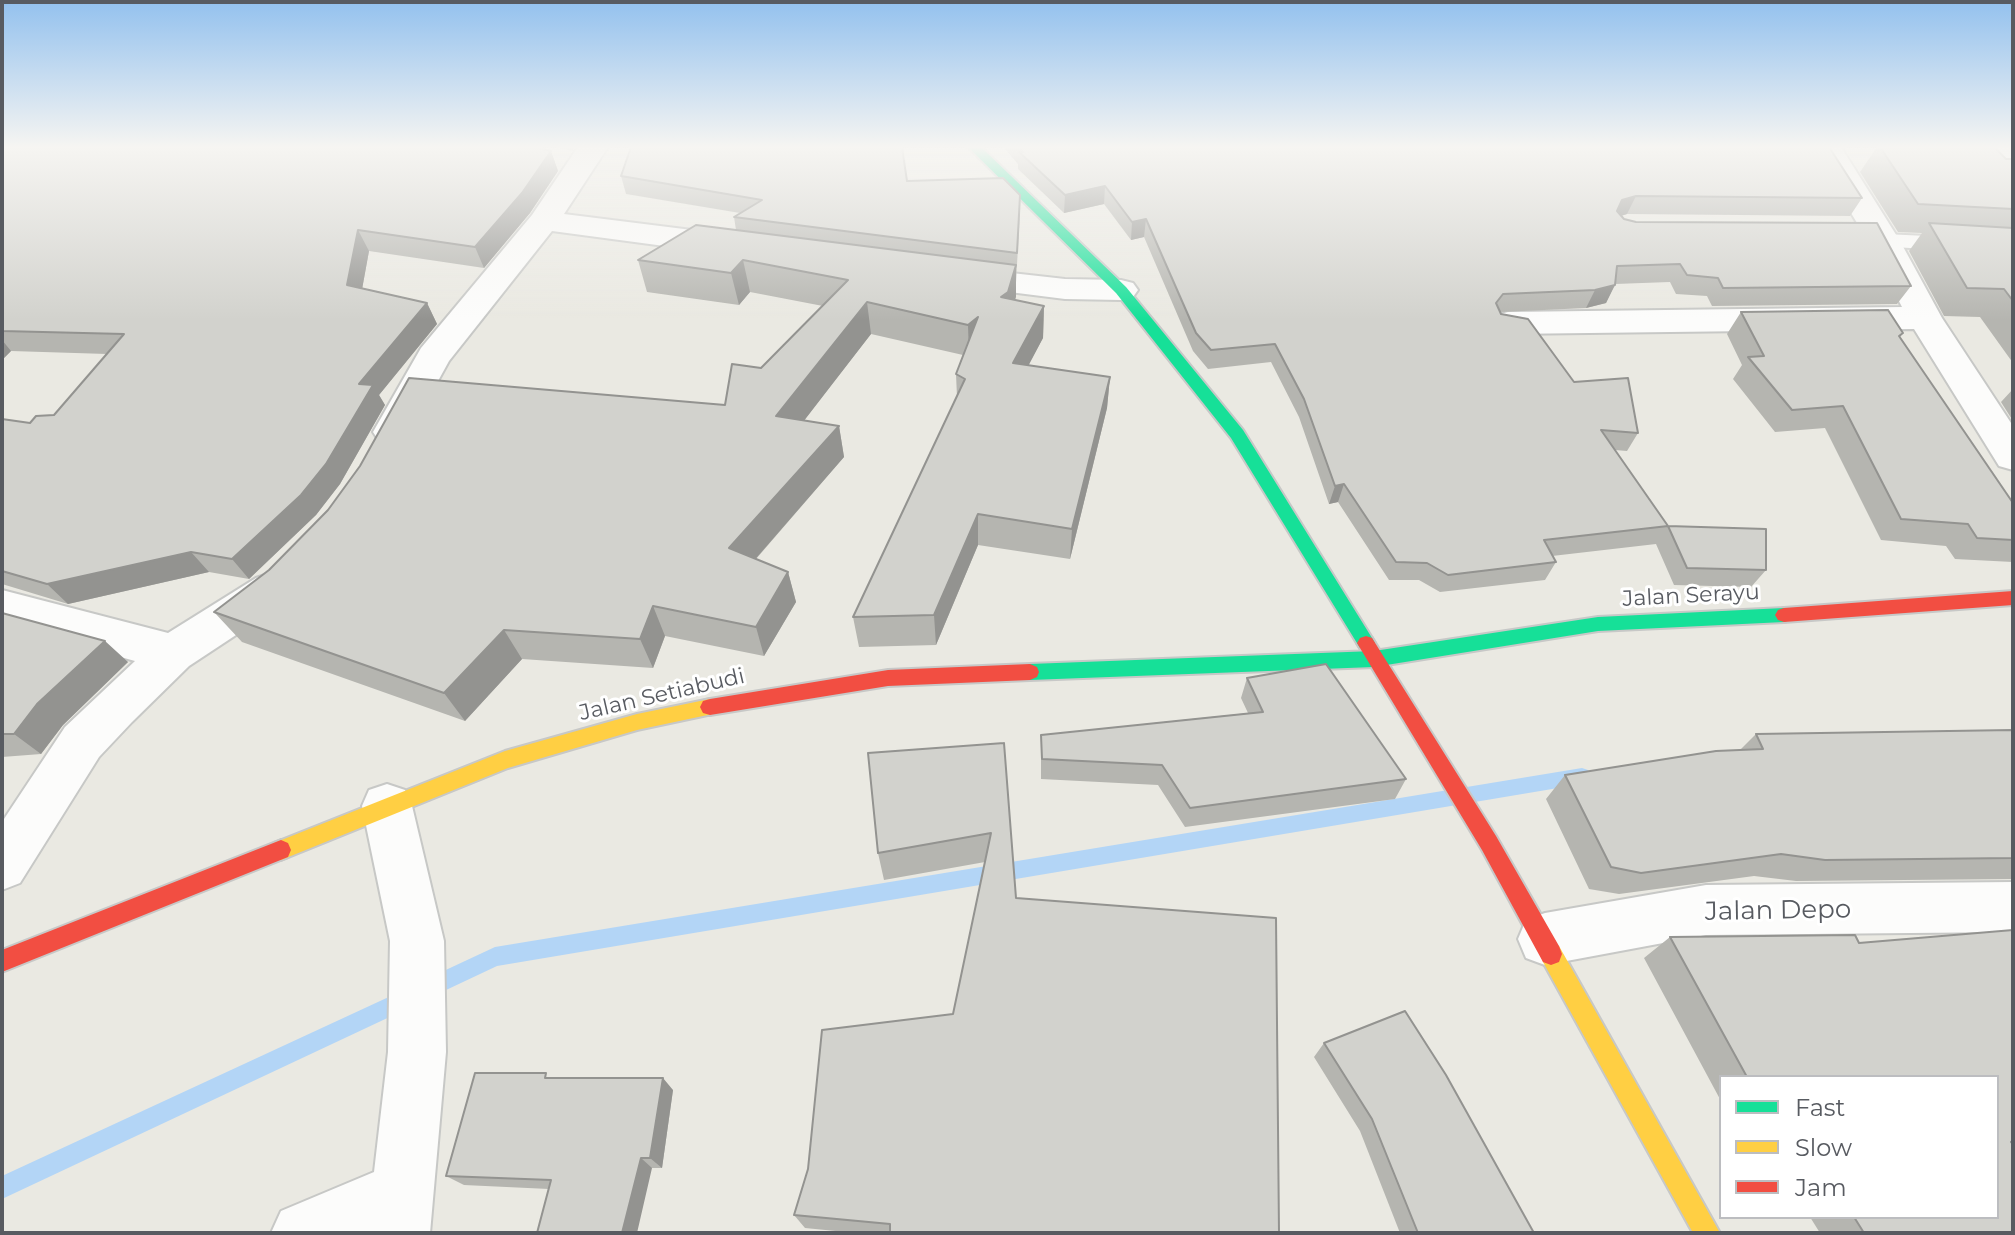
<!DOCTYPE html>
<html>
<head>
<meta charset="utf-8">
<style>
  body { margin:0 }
  #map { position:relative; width:2015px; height:1235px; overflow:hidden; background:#eae9e2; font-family:Montserrat,sans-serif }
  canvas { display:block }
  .frame { position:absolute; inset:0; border:4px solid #585b61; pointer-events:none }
  .legend { position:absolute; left:1719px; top:1075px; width:280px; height:144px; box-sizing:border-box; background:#fff; border:2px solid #bcbdc0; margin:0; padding:10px 14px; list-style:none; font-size:24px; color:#585b61 }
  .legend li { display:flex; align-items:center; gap:16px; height:40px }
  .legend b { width:40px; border:2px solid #bcbdc0 }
</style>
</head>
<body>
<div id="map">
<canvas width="2015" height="1235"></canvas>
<div class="frame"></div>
<ul class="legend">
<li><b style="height:10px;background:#16e098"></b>Fast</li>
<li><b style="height:10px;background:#ffcf43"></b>Slow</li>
<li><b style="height:10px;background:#f24e42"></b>Jam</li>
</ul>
</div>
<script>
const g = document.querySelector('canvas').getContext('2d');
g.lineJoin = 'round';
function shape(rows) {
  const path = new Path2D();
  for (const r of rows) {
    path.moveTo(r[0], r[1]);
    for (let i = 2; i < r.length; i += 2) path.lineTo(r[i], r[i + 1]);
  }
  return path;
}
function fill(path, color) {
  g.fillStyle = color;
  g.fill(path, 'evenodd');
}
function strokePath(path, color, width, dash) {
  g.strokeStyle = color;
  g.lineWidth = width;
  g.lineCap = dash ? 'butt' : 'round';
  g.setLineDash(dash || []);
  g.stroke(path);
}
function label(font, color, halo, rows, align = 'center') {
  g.font = font + ' Montserrat,sans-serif';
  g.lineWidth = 6;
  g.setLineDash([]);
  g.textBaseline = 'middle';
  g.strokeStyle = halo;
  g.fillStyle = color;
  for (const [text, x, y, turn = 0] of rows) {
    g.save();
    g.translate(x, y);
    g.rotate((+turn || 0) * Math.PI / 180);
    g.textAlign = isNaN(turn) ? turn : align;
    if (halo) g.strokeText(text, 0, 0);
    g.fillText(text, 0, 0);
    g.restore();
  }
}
fill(shape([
  [1582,768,1588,770,1591,776,1588,782,1582,784,497,966,427,999,420,996,417,989,420,982,495,947,1582,768],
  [406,989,413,992,416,999,413,1006,2,1199,2,1176,406,989]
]), '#b3d5f6');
const lane = shape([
  [1996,147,2013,147,2013,161,2006,159,1996,147],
  [1884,234,2013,240,2013,254,1876,246,1873,241,1884,234]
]);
const street = shape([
  [578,147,608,147,564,214,732,235,743,238,748,245,743,252,732,255,552,231,449,361,405,441,392,445,379,441,373,432,421,348,532,215,578,147],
  [1811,147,1841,147,1900,241,1942,318,2013,426,2013,470,1999,466,1914,329,1508,334,1496,331,1491,323,1496,315,1508,312,1902,307,1868,241,1811,147],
  [958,267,1065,279,1121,280,1133,283,1138,290,1133,297,1121,300,1065,299,946,284,941,277,946,270,958,267],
  [271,573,286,578,293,590,286,602,189,666,132,722,99,757,20,883,2,890,2,822,65,727,135,661,2,624,2,590,168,633,256,578,271,573],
  [387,784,405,790,412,806,444,941,446,1052,430,1233,271,1233,281,1211,374,1172,388,1052,390,941,362,806,369,790,387,784],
  [2013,882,2013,932,1706,935,1545,965,1526,958,1518,939,1526,920,1545,913,1706,885,2013,882]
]);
const fast = shape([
  [968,147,981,147,1126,287,1243,430,1372,638,1375,643,1372,648,1360,648,1231,438,1116,293,968,147],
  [1784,608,1790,610,1793,615,1790,620,1784,622,1598,631,1374,667,1030,680,1023,677,1021,672,1023,667,1030,664,1374,651,1598,617,1784,608]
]);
const slow = shape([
  [710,699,717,701,720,707,717,713,637,730,508,768,281,860,274,857,271,850,274,843,505,751,637,714,710,699],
  [1551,943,1559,946,1720,1233,1693,1233,1543,962,1540,954,1543,946,1551,943]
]);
const jam = shape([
  [2013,591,2013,605,1784,622,1778,620,1775,615,1778,610,1784,608,2013,591],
  [1366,636,1372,638,1496,836,1559,946,1562,954,1559,962,1551,965,1543,962,1482,850,1360,648,1357,643,1360,638,1366,636],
  [1030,664,1037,667,1039,672,1037,677,1030,680,888,686,710,715,703,713,700,707,703,701,710,699,888,670,1030,664],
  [281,840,288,843,291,850,288,857,2,972,2,950,281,840]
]);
strokePath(lane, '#c7c8c6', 4);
strokePath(street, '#c7c8c6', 4);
strokePath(fast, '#c7c8c7', 4);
strokePath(slow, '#c7c8c7', 4);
strokePath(jam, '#c7c8c7', 4);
fill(lane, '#fcfcfb');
fill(street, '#fcfcfb');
fill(fast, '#16e098');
fill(slow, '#ffcf43');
fill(jam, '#f24e42');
fill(shape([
  [2,147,551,151,558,171,530,213,484,268,369,251,362,289,427,303,437,324,379,395,385,405,340,484,316,515,249,579,209,572,68,604,2,584,2,419,30,423,54,415,107,354,11,351,2,360],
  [555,147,576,147,572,151],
  [1003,147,1829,147,1862,198,1850,216,1627,214,1621,216,1624,219,1911,286,1897,304,1712,306,1707,296,1676,294,1670,282,1615,284,1606,303,1586,308,1500,312,1501,314,1574,382,1638,433,1627,451,1615,450,1668,526,1766,570,1751,587,1674,585,1656,544,1552,556,1556,562,1545,580,1440,592,1419,580,1389,580,1338,502,1329,504,1299,417,1271,362,1208,369,1193,351,1144,237,1131,240,1104,204,1064,213,1018,169,1018,164],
  [1877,147,1964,147,2006,159,2013,159,2013,363,1980,317,1944,316,1909,251,1922,233,1898,232,1860,172],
  [621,176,907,181,1020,212,1015,300,1044,306,1043,338,1028,365,1110,377,1107,408,1070,559,978,545,936,645,859,647,853,617,957,397,956,374,963,355,871,334,804,420,839,426,844,457,756,559,788,572,796,602,764,656,665,636,653,668,522,659,465,721,242,642,214,612,725,405,823,306,750,292,739,305,647,292,638,260,736,230,734,217,740,213,626,194],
  [1741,312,1903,333,1900,337,2013,503,2013,562,1955,559,1946,546,1881,540,1825,428,1775,432,1733,379,1742,365,1727,334],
  [2013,389,2013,421,2001,402],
  [2,613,128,662,63,725,41,754,2,757],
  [1247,678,1406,779,1395,799,1185,827,1158,785,1041,779,1041,735,1248,713,1241,698],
  [2013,730,2013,879,1796,881,1754,876,1619,894,1589,889,1546,799,1565,775,1740,750,1756,734],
  [1004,743,1016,898,1279,1233,856,1233,805,1228,794,1215,953,1014,985,862,884,880,878,853],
  [2013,930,2013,1141,2011,1142,2013,1144,2013,1233,1820,1233,1810,1217,1997,1217,1997,1077,1721,1077,1721,1101,1644,958,1670,937,1855,935,1859,943],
  [1324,1043,1534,1233,1400,1233,1360,1131,1314,1057],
  [552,1078,673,1090,662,1168,652,1168,549,1189,464,1185,446,1176]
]), '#b5b5b0');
fill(shape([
  [551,151,558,171,530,213,484,268,475,247],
  [1105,186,1104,204,1064,213,1065,195],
  [1636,196,1627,214,1614,218,1622,200],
  [1146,219,1144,237,1131,240,1132,222],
  [358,230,369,251,359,306,347,285],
  [743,260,750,292,739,305,731,273],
  [1016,265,1016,297,1008,323,1001,297],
  [1615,285,1606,303,1586,308,1595,290],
  [867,302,871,334,783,448,776,416],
  [427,303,437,324,379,395,385,405,340,484,316,515,249,579,232,559,359,384],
  [1044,306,1043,338,1013,395,1013,363],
  [978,317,969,356,968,325],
  [2,340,11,351,2,360],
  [1110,377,1107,408,1070,559,1072,529],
  [839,426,844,457,738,579,729,548],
  [1344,484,1338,502,1329,504,1335,486],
  [978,514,978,545,936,645,934,615],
  [191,552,209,572,68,604,47,584],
  [788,572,796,602,764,656,756,627],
  [653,606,665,636,653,668,640,639],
  [504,630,522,659,465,721,444,693],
  [105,641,128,662,63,725,41,754,14,734,37,704],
  [663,1078,673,1090,662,1168,650,1158],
  [641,1158,652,1168,637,1233,622,1233]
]), '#939390');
const building = shape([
  [2,147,533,147,551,151,522,193,475,247,358,230,347,285,427,303,359,384,373,385,326,464,301,495,232,559,191,552,47,584,2,571,2,419,30,423,36,416,54,415,124,334,2,331,2,147],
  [631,147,902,147,907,181,1003,178,1020,195,1017,253,734,217,762,200,621,176,631,147],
  [1019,147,1829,147,1862,198,1636,196,1622,200,1617,211,1624,219,1636,222,1877,223,1911,286,1723,288,1718,278,1687,275,1680,264,1617,266,1615,285,1595,290,1503,294,1496,303,1501,314,1528,319,1574,382,1628,378,1638,433,1601,430,1668,526,1544,540,1556,562,1448,575,1427,563,1396,562,1344,484,1335,486,1304,399,1275,344,1211,350,1196,333,1146,219,1132,222,1105,186,1065,195,1018,151,1023,152,1019,147],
  [1880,147,1995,148,2006,159,2013,159,2013,209,1918,204,1880,147],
  [1929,223,2013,228,2013,301,2004,289,1967,288,1929,223],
  [696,225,1016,265,1008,292,1001,297,1044,306,1013,363,1110,377,1072,529,978,514,934,615,853,617,965,379,956,374,978,317,968,325,867,302,776,416,839,426,729,548,788,572,756,627,653,606,640,639,504,630,444,693,214,612,269,570,328,510,360,466,409,378,725,405,732,364,761,368,848,280,743,260,731,273,638,260,696,225],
  [1888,310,1903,333,1899,336,2013,503,2013,540,1977,538,1968,524,1901,519,1843,406,1792,410,1748,357,1764,356,1741,312,1888,310],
  [1668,526,1766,529,1766,570,1687,568,1668,526],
  [2,613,105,641,37,704,14,734,2,734,2,613],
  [1326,664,1406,779,1190,808,1162,765,1042,759,1041,735,1263,712,1247,678,1326,664],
  [2013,730,2013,858,1825,860,1781,854,1641,873,1611,867,1565,775,1716,751,1763,749,1756,734,2013,730],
  [1004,743,1016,898,1276,918,1279,1233,890,1233,890,1224,794,1215,808,1169,822,1030,953,1014,991,833,878,853,868,753,1004,743],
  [2013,930,2013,1141,2011,1142,2013,1144,2013,1233,1864,1233,1854,1217,1997,1217,1997,1077,1747,1077,1670,937,1855,935,1859,943,2013,930],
  [1405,1011,1446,1075,1534,1233,1418,1233,1372,1119,1324,1043,1405,1011],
  [475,1073,546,1073,545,1078,663,1078,650,1158,641,1158,622,1233,537,1233,551,1180,446,1176,475,1073]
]);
fill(building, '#d2d2cd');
strokePath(building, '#939390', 2);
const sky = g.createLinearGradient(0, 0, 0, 320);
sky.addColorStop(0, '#93c1ee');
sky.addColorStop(0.46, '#f6f5f2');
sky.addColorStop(1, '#f6f5f200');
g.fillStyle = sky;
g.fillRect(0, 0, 2015, 320);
label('22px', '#585b61', '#fff', [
  ["Jalan Serayu",1691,596,-3],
  ["Jalan Setiabudi",662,695,-13]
]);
label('26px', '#585b61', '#fff', [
  ["Jalan Depo",1778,911,-1]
]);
</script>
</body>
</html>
